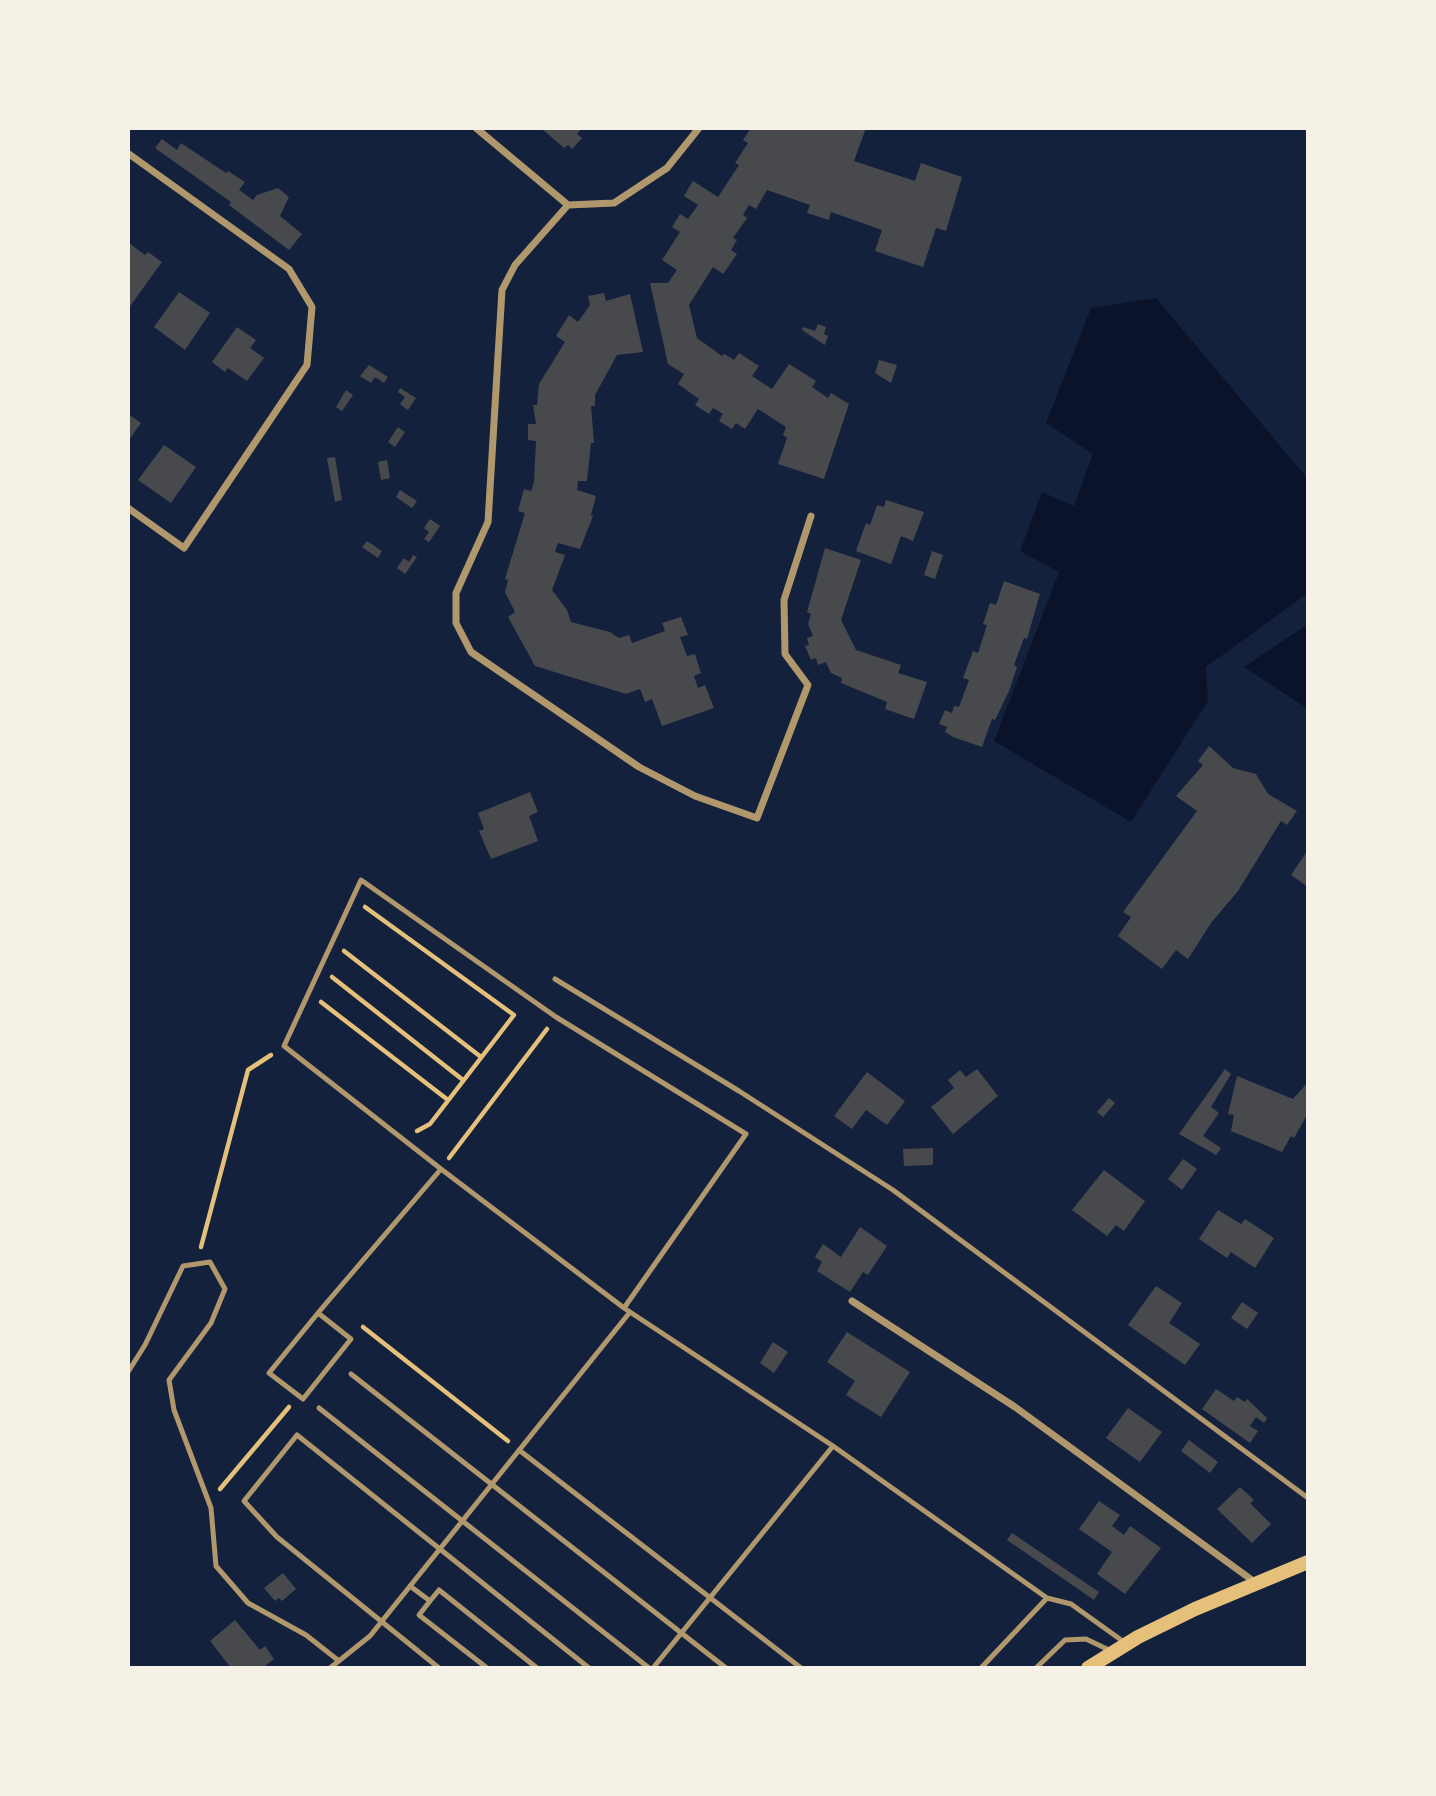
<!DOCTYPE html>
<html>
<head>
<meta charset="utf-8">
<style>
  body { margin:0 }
  #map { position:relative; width:1436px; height:1796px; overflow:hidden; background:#14213d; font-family:"Asap Condensed",sans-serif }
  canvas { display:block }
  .frame { position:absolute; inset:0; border:130px solid #f6f1e7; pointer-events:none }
</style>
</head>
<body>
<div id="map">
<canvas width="1436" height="1796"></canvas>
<div class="frame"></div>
</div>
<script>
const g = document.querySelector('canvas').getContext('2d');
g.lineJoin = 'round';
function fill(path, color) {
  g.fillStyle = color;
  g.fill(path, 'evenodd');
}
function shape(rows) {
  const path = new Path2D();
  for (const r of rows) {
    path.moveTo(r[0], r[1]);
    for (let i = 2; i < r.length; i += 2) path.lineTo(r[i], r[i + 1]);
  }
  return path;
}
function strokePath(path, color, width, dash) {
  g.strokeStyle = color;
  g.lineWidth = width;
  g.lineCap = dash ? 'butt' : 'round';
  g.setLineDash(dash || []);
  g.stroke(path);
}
fill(shape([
  [1156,298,1308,479,1308,593,1206,667,1208,701,1131,822,994,741,1059,572,1020,551,1042,492,1074,506,1093,454,1046,423,1091,308],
  [1308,624,1308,709,1244,667]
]), '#0b132b');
fill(shape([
  [541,128,582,128,577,134,582,138,572,149,568,145,564,148],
  [751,128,866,128,854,161,915,181,921,163,962,177,946,231,936,228,923,267,875,251,882,230,831,212,829,220,807,213,810,205,767,190,756,209,749,205,743,215,747,218,733,238,737,240,731,250,737,254,723,274,713,267,689,305,697,338,722,356,724,354,734,360,739,353,759,366,752,376,772,389,789,364,816,381,812,387,828,398,831,393,849,404,824,479,778,464,787,438,783,435,786,427,758,409,745,429,736,423,732,429,719,421,723,414,713,408,709,414,695,405,699,399,678,384,684,374,668,364,650,283,668,283,677,270,662,260,680,232,672,227,680,214,688,219,698,205,684,196,691,184,693,181,718,197,739,165,735,163,748,143,743,140],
  [162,139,177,150,181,143,226,173,228,171,245,182,239,190,253,200,257,195,278,188,289,197,280,216,302,234,289,250,229,205,231,202,155,148],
  [128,242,145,255,148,252,162,262,128,309],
  [179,292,210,313,185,350,154,327],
  [604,293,606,301,630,294,643,352,617,355,595,395,595,406,591,406,594,443,591,443,587,481,578,481,577,490,596,496,591,515,593,516,580,549,558,543,555,552,565,555,552,590,567,610,571,622,610,632,619,638,629,635,632,643,665,631,662,623,681,617,688,635,680,637,687,656,695,654,701,673,694,676,698,688,705,685,714,708,662,726,652,699,645,702,640,689,626,694,535,666,508,617,515,612,505,592,508,580,505,579,525,513,518,511,524,489,531,491,534,482,536,441,528,440,528,424,536,424,533,405,537,405,539,384,565,342,556,336,569,315,578,322,590,305,588,296],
  [818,324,826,327,824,334,828,336,825,345,802,330,803,327,815,331],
  [237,327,256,340,250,348,264,358,247,381,228,368,225,372,212,362],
  [879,360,897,365,891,383,875,373],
  [369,365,388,377,384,383,375,377,371,383,360,376],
  [400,388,416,398,408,410,400,404,405,397,398,392],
  [346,390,353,395,342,411,336,407],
  [128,414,141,423,128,441],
  [398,427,405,432,395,447,388,442],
  [164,445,196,467,171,503,138,480],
  [335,457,342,500,335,502,327,458],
  [387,460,390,478,381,480,378,462],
  [400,490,417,501,412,508,396,497],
  [886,500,924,512,913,541,901,536,891,564,856,551,866,523,870,525,877,505,884,507],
  [430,519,440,526,429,542,424,539,429,532,424,528],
  [367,541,382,551,378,558,362,547],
  [825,548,861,560,841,620,856,650,901,665,898,673,927,682,914,719,885,709,887,702,841,683,842,678,831,673,826,662,818,665,816,658,811,660,805,646,809,645,807,638,813,636,808,624,811,614,807,612],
  [932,551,943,555,935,579,924,575],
  [413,555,417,557,405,574,397,568,404,558,409,562],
  [1004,581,1040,594,1027,639,1024,638,1014,665,1017,667,1009,691,995,720,992,719,982,747,953,737,945,732,947,727,939,724,945,710,952,713,954,706,959,707,969,680,963,678,973,651,978,653,987,625,983,624,990,603,996,605],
  [1209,746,1233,768,1256,774,1268,794,1297,811,1287,825,1281,821,1238,891,1211,923,1188,959,1176,950,1162,969,1118,936,1131,917,1123,912,1197,811,1176,796,1203,765,1198,761],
  [530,792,538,812,529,816,538,841,491,859,479,831,484,829,478,813],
  [1308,850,1308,887,1291,875],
  [977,1069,998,1096,953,1134,931,1107,954,1088,948,1080,960,1070,966,1077],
  [1225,1069,1231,1074,1211,1107,1219,1113,1203,1136,1221,1148,1216,1155,1179,1134],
  [867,1072,905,1101,887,1125,866,1110,852,1129,834,1116],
  [1237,1076,1293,1099,1308,1082,1308,1113,1294,1138,1291,1136,1282,1152,1231,1131,1234,1115,1228,1114],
  [1109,1098,1115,1103,1103,1117,1097,1112],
  [933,1148,933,1165,904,1166,903,1149],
  [1183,1159,1197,1169,1182,1190,1168,1179],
  [1104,1170,1145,1201,1124,1231,1116,1225,1107,1236,1072,1210],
  [1218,1210,1241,1224,1245,1219,1274,1238,1255,1268,1231,1252,1227,1258,1199,1239],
  [860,1227,887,1246,868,1275,863,1272,850,1292,817,1271,822,1262,815,1257,823,1244,841,1257],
  [1156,1286,1182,1303,1169,1323,1200,1344,1185,1365,1128,1325],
  [1242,1302,1258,1313,1247,1329,1231,1318],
  [847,1332,910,1372,881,1417,846,1395,855,1381,827,1362],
  [773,1342,788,1352,774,1373,760,1363],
  [1216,1389,1234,1401,1237,1397,1245,1402,1247,1399,1267,1418,1264,1423,1256,1417,1250,1426,1258,1431,1250,1443,1202,1409],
  [1128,1408,1162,1432,1140,1462,1106,1438],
  [1189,1440,1218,1462,1210,1473,1181,1451],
  [1240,1487,1254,1500,1250,1503,1271,1524,1252,1543,1217,1509],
  [1099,1501,1120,1515,1112,1526,1124,1535,1130,1526,1161,1548,1125,1594,1097,1574,1112,1552,1079,1529],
  [1012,1533,1099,1592,1094,1600,1007,1540],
  [283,1573,296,1589,282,1601,279,1598,275,1601,264,1588],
  [235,1620,260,1650,265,1646,274,1659,262,1668,231,1668,210,1641]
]), '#48494c');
strokePath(shape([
  [365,907,514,1015,430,1124,417,1131],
  [344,951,481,1057],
  [332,977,463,1080],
  [321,1002,448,1100],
  [449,1158,547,1029],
  [201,1247,248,1070,271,1055],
  [363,1327,508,1441],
  [220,1489,289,1407]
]), '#e5c07b', 4.5);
strokePath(shape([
  [555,979,739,1091,893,1190,1308,1498],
  [630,1312,833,1446,1047,1598,1071,1604,1124,1642],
  [318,1313,351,1339,303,1399,269,1373,318,1313,329,1300,441,1169],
  [128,1372,145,1345,183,1266,210,1262,225,1289,211,1323,169,1380,174,1410,211,1508,216,1566,248,1603,306,1635,339,1661],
  [351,1374,726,1668],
  [319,1408,649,1668],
  [519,1450,801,1668],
  [410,1586,430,1601,419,1615,487,1668],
  [430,1601,439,1590,537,1668],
  [330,1668,370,1636,630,1312,624,1308,441,1169,284,1046,361,880,556,1017,746,1134,624,1308],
  [439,1668,277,1537,244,1501,297,1435,589,1668],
  [653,1668,833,1446],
  [981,1668,1047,1598],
  [1036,1668,1065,1640,1086,1639,1111,1651]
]), '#b1986c', 5);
strokePath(shape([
  [476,128,568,205],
  [699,128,667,168,614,203,568,205,515,265,502,290,488,522,456,593,456,623,471,652,639,767,695,796,757,818,808,685,785,654,784,600,811,516],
  [128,508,184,548,307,365,312,307,289,269,129,154],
  [852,1301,1015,1407,1256,1583]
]), '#b1986c', 7);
strokePath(shape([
  [1088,1668,1138,1637,1195,1609,1308,1562]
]), '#e5c07b', 14);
</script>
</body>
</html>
